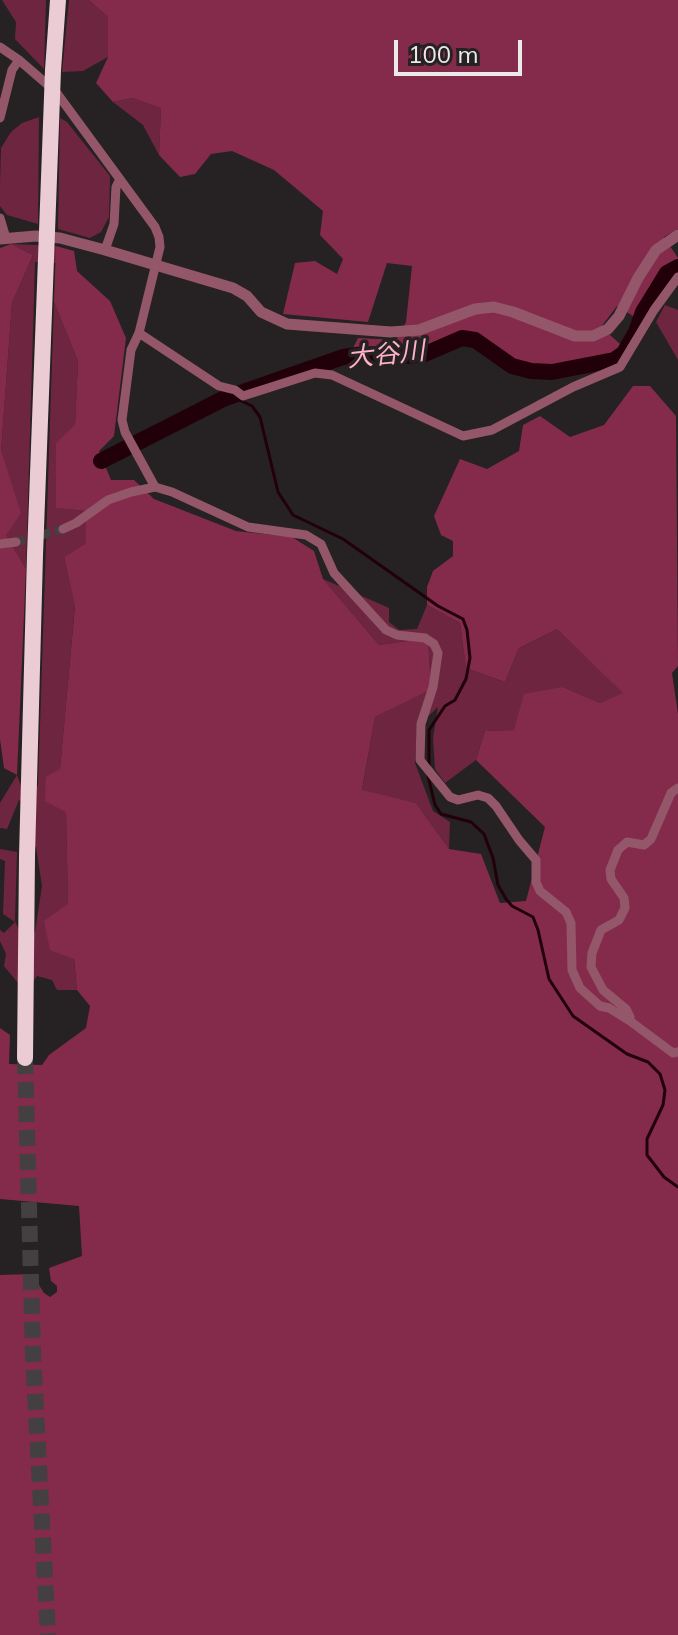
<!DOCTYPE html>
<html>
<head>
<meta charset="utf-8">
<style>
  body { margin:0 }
  #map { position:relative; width:678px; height:1635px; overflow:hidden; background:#262122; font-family:Mulish,sans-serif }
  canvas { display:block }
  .scale { position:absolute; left:394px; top:40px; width:128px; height:36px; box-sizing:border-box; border:4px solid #ece9e9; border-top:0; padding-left:10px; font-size:24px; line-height:28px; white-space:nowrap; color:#ece9e9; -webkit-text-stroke:6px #262122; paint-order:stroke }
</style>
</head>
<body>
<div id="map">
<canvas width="678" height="1635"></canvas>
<div class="scale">100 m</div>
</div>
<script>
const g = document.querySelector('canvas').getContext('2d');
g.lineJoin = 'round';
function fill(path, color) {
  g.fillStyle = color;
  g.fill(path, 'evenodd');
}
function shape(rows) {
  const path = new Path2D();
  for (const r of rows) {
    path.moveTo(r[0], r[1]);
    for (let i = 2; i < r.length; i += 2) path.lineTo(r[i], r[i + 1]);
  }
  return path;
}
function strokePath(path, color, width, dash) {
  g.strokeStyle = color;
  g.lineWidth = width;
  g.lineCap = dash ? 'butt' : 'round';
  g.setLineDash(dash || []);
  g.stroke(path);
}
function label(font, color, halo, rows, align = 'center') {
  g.font = font + ' Mulish,"Noto Sans JP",sans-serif';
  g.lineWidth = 7;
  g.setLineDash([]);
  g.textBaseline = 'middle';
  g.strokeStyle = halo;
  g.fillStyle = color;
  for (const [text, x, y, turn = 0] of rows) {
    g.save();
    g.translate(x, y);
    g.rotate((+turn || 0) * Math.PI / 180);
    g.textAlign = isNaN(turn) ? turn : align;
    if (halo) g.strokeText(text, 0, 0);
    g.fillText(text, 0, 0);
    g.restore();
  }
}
fill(shape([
  [2,0,46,0,44,69,15,39,16,22],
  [69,0,89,0,108,17,108,57,83,71,62,72],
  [132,98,161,108,159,155,143,125,113,102],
  [39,117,38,224,7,215,0,206,0,184,1,148,11,132,22,123],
  [60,118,67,122,110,176,109,217,101,232,90,238,58,229],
  [11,244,56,246,56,263,35,262,26,569,6,535,1,452,12,303,33,255],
  [54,302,78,361,75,425,57,508,86,511,86,543,64,557,75,605,60,769,66,812,68,904,77,990,57,990,52,980,37,976,33,982,18,983,4,966,6,954,0,941,0,930,4,933,15,922,3,914,5,861,0,859,0,849,17,852,15,921,20,932,35,932,42,886,36,847,22,844,32,806,19,800,7,829,0,828,0,803,17,775,21,786,38,786],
  [665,305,678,310,678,360,656,322],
  [323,579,389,608,389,622,399,630,417,629,427,605,460,623,466,668,505,682,519,648,557,629,624,693,600,703,563,687,514,730,485,731,476,760,445,783,435,769,433,738,438,707,417,727,415,763,433,811,450,822,449,849,416,803,362,791,375,717,431,688,428,638,379,645]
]), '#6e2640');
fill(shape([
  [89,0,678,0,678,229,664,237,678,258,678,265,641,321,617,306,601,327,628,351,619,364,551,368,513,363,477,338,462,335,428,351,391,352,353,348,358,338,396,340,406,322,412,266,387,263,368,322,283,314,295,263,315,261,337,274,343,259,320,235,323,211,274,170,232,151,211,154,195,174,180,177,159,155,161,108,132,98,113,102,96,83,108,57,108,17],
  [11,244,33,255,12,303,1,451,21,513,6,535,26,569,17,775,4,768,0,739,0,248],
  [56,246,74,251,77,271,110,301,126,338,114,436,99,451,111,480,134,480,154,499,236,531,292,537,314,551,323,579,379,645,428,638,431,689,375,717,362,790,416,803,449,849,481,854,500,903,526,901,545,827,476,760,485,731,514,730,524,694,563,687,600,703,623,693,557,629,519,648,505,682,466,668,460,623,427,605,427,587,433,571,453,556,453,541,441,535,434,516,460,459,487,469,519,451,523,425,540,416,570,437,604,425,633,386,650,386,676,416,678,666,672,673,678,714,678,1635,0,1635,0,1275,32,1274,44,1293,50,1297,57,1292,57,1286,51,1281,49,1268,82,1256,79,1206,0,1199,0,1028,10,1035,9,1064,42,1065,49,1055,86,1028,90,1006,77,990,74,959,50,950,44,921,68,904,66,812,45,801,46,777,60,769,75,606,64,557,86,543,86,511,56,508,56,443,75,425,78,361,54,302]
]), '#842b4c');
strokePath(shape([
  [233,397,252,406,260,417,278,492,293,515,343,539,438,606,463,619,467,630,470,658,466,679,455,700,445,706,429,730,429,765],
  [428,776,435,805,441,814,471,822,484,834,493,858,498,885,506,899,512,906,533,917,538,930,549,979,573,1016,627,1054,648,1062,660,1074,665,1090,663,1105,647,1139,647,1155,664,1177,678,1187]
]), '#22000a', 3);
strokePath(shape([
  [101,461,223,399,343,357,365,354,394,357,425,354,462,338,475,340,512,366,531,371,552,372,614,360,624,353,636,332,643,312,667,273,678,267]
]), '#22000a', 16);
strokePath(shape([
  [16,542,63,529]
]), '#443f40', 9, [9, 4.5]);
strokePath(shape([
  [25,1058,33,1355,48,1635]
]), '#443f40', 16, [16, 8]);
strokePath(shape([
  [0,47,19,60,56,92,155,227,159,237,160,247,139,333,131,350,122,420,125,432,155,487,172,492,248,527,306,535,321,544,334,573,386,630,397,635,425,638,434,644,438,653,433,687,421,724,420,760,450,797,458,800,478,795,488,798,496,806,519,840,536,860,536,882,540,891,566,912,571,923,572,970,580,988,600,1006,609,1008,630,1021,630,1017,626,1009,603,990,591,967,592,953,601,930,619,920,625,908,624,898,611,879,610,870,618,850,627,842,644,845,651,839,671,793,678,788],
  [0,118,12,70,19,60],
  [0,218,6,238],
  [105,250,114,224,116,187,120,179],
  [139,333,219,386,235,390,243,396,315,373,332,375,463,436,492,430,573,387,620,367,654,310,678,277],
  [63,529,76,523,108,500,131,492,155,487],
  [0,544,16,542],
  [630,1021,673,1053,678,1052]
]), '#94576a', 9);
strokePath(shape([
  [0,239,36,236,60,238,105,250,233,288,247,296,261,312,287,324,391,332,419,330,475,309,494,307,513,312,575,336,593,336,608,329,619,316,638,278,656,250,678,235]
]), '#94576a', 11);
strokePath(shape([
  [25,1058,27,856,35,555,53,70,58,0]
]), '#ecccd4', 16);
label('italic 26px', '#ffb2c7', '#262122', [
  ["大谷川",386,355,-6]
]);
</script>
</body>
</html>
